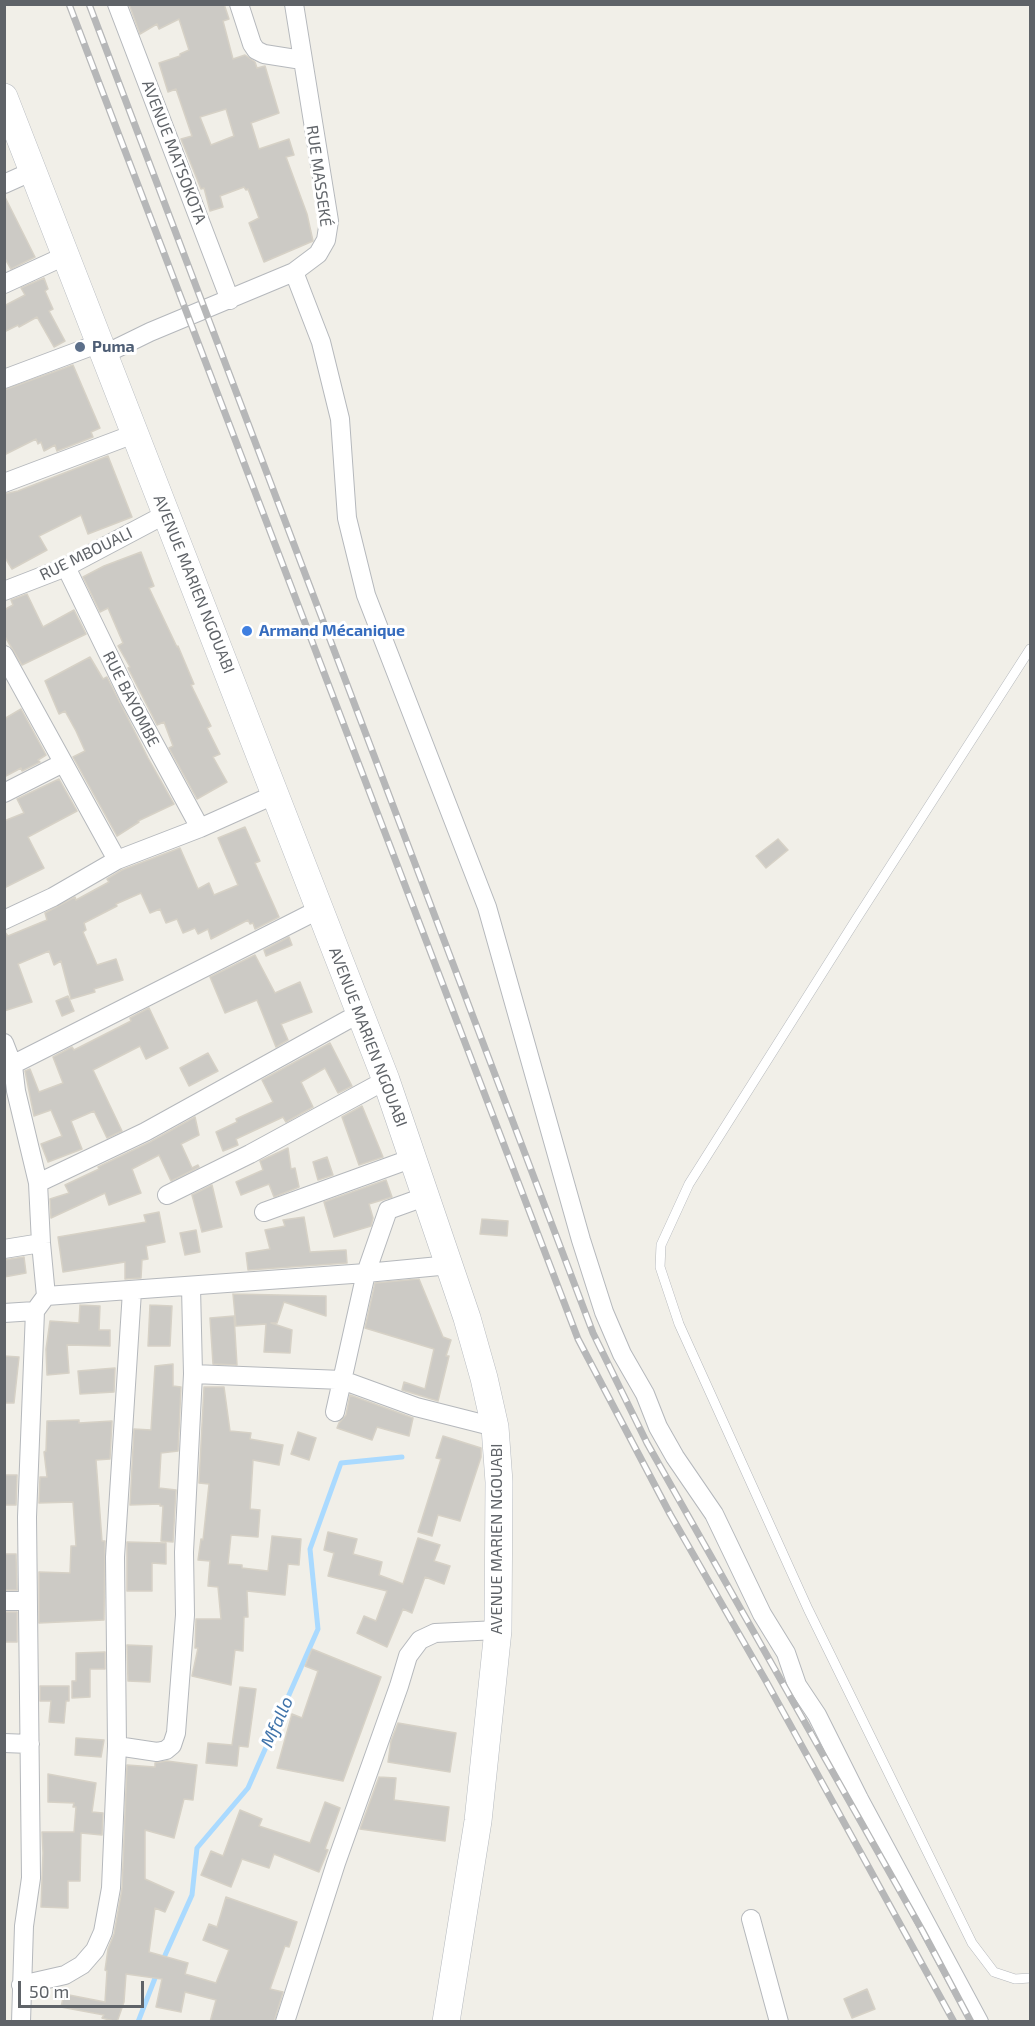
<!DOCTYPE html>
<html>
<head>
<meta charset="utf-8">
<style>
  body { margin:0 }
  #map { position:relative; width:1035px; height:2026px; overflow:hidden; background:#f1efe8; font-family:"Exo 2",sans-serif }
  canvas { display:block }
  .frame { position:absolute; inset:0; border:6px solid #5f6368; pointer-events:none }
  .scale { position:absolute; left:18px; top:1981px; width:126px; height:27px; box-sizing:border-box; border:3px solid #5f6368; border-top:0; padding-left:8px; font-size:18px; line-height:21px; white-space:nowrap; color:#5f6368; -webkit-text-stroke:4px #fff; paint-order:stroke }
</style>
</head>
<body>
<div id="map">
<canvas width="1035" height="2026"></canvas>
<div class="frame"></div>
<div class="scale">50 m</div>
</div>
<script>
const g = document.querySelector('canvas').getContext('2d');
g.lineJoin = 'round';
function shape(rows) {
  const path = new Path2D();
  for (const r of rows) {
    path.moveTo(r[0], r[1]);
    for (let i = 2; i < r.length; i += 2) path.lineTo(r[i], r[i + 1]);
  }
  return path;
}
function strokePath(path, color, width, dash) {
  g.strokeStyle = color;
  g.lineWidth = width;
  g.lineCap = dash ? 'butt' : 'round';
  g.setLineDash(dash || []);
  g.stroke(path);
}
function fill(path, color) {
  g.fillStyle = color;
  g.fill(path, 'evenodd');
}
function label(font, color, halo, rows, align = 'center') {
  g.font = font + ' "Exo 2",sans-serif';
  g.lineWidth = 6;
  g.setLineDash([]);
  g.textBaseline = 'middle';
  g.strokeStyle = halo;
  g.fillStyle = color;
  for (const [text, x, y, turn = 0] of rows) {
    g.save();
    g.translate(x, y);
    g.rotate((+turn || 0) * Math.PI / 180);
    g.textAlign = isNaN(turn) ? turn : align;
    if (halo) g.strokeText(text, 0, 0);
    g.fillText(text, 0, 0);
    g.restore();
  }
}
strokePath(shape([
  [162,1962,192,1895,197,1848,248,1788,318,1629,310,1549,341,1463,402,1457],
  [138,2022,157,1973]
]), '#aadaff', 5);
const building = shape([
  [129,4,224,4,229,19,223,21,233,59,245,55,255,62,257,68,265,66,279,113,251,123,259,149,289,139,294,155,286,157,307,214,313,241,264,262,249,223,259,218,248,189,246,190,244,187,220,196,223,207,210,211,204,188,201,189,181,139,192,136,176,89,168,92,159,63,180,56,180,54,189,50,179,19,159,29,157,24,140,34,129,4],
  [226,109,234,136,211,145,200,117,226,109],
  [4,195,35,257,11,269,4,257,4,195],
  [44,278,48,289,45,291,53,309,49,311,65,341,54,347,37,317,19,327,18,325,4,332,4,306,25,295,21,288,44,278],
  [73,365,100,428,91,432,93,437,57,451,55,445,44,451,41,442,38,444,36,439,4,455,4,390,73,365],
  [108,456,132,517,88,534,81,515,39,536,47,550,12,569,4,556,4,494,18,491,108,456],
  [141,552,154,586,149,588,177,647,178,646,194,684,191,685,211,726,207,728,220,754,213,757,227,782,197,799,169,748,173,746,164,722,157,725,128,668,130,667,118,646,123,643,108,608,100,612,83,577,104,566,141,552],
  [27,594,43,627,74,610,86,634,22,665,4,635,4,610,13,605,11,600,27,594],
  [90,657,103,679,107,677,148,758,174,804,138,821,139,822,117,836,73,757,85,751,76,731,65,711,59,714,45,681,90,657],
  [21,709,46,755,38,760,40,762,22,771,21,768,4,777,4,719,21,709],
  [59,779,77,811,28,837,44,868,4,888,4,821,24,813,17,799,59,779],
  [245,827,260,861,255,863,279,917,255,929,253,923,250,924,248,920,211,939,208,929,198,934,195,928,183,933,177,919,166,923,160,909,150,913,141,893,116,904,117,906,84,923,86,930,83,932,97,965,116,959,123,980,94,989,95,992,71,999,61,961,54,965,49,951,18,964,32,1002,4,1011,4,931,8,936,47,920,45,913,75,897,76,900,109,882,107,879,122,870,180,848,198,889,209,883,214,895,238,885,218,838,245,827],
  [778,839,788,850,766,868,756,856,778,839],
  [289,937,292,945,266,956,264,950,289,937],
  [255,955,275,993,300,982,312,1012,281,1024,288,1040,276,1047,257,1000,225,1013,210,977,255,955],
  [68,996,74,1011,62,1016,56,1001,68,996],
  [149,1008,168,1048,146,1059,140,1046,93,1070,122,1131,107,1138,94,1111,71,1121,82,1149,48,1162,41,1144,62,1136,51,1110,34,1116,25,1071,30,1069,39,1092,63,1083,53,1057,72,1047,74,1050,131,1021,130,1018,149,1008],
  [330,1043,352,1086,338,1093,325,1068,301,1082,313,1107,286,1122,283,1117,236,1139,238,1145,223,1151,216,1132,237,1122,236,1119,273,1102,262,1080,330,1043],
  [208,1053,218,1071,189,1086,180,1068,208,1053],
  [362,1106,383,1157,359,1165,342,1117,362,1106],
  [195,1117,199,1135,181,1144,192,1168,198,1165,199,1167,171,1181,159,1155,132,1169,141,1193,109,1205,105,1193,51,1218,50,1199,69,1193,65,1185,99,1169,98,1167,150,1142,195,1117],
  [288,1148,291,1169,295,1168,299,1187,274,1197,269,1184,241,1195,236,1182,263,1170,260,1161,288,1148],
  [327,1157,333,1175,318,1180,313,1162,327,1157],
  [386,1180,392,1197,369,1204,373,1218,371,1226,334,1237,324,1202,386,1180],
  [212,1185,222,1227,202,1232,192,1195,212,1185],
  [159,1212,165,1242,146,1246,148,1259,142,1260,141,1278,125,1279,125,1262,63,1272,58,1237,146,1222,144,1215,159,1212],
  [304,1217,310,1252,346,1250,347,1263,248,1270,246,1253,270,1249,265,1230,285,1226,283,1220,304,1217],
  [482,1219,508,1221,507,1236,480,1234,482,1219],
  [196,1230,200,1252,185,1255,180,1233,196,1230],
  [24,1257,26,1273,4,1277,4,1260,24,1257],
  [419,1279,443,1337,451,1340,446,1356,449,1356,438,1401,402,1390,404,1382,425,1389,434,1349,365,1328,375,1283,419,1279],
  [233,1294,326,1296,326,1316,284,1302,277,1323,271,1323,292,1330,290,1353,264,1352,266,1324,236,1326,233,1294],
  [80,1305,100,1306,99,1330,110,1330,110,1346,67,1345,69,1373,47,1375,46,1349,50,1321,79,1323,80,1305],
  [150,1305,172,1306,170,1346,148,1346,150,1305],
  [234,1316,237,1365,213,1364,210,1318,234,1316],
  [4,1356,19,1357,14,1403,4,1403,4,1356],
  [173,1364,173,1386,181,1387,178,1451,161,1453,159,1488,176,1490,173,1542,161,1541,163,1506,160,1506,160,1504,130,1505,134,1429,151,1430,155,1366,173,1364],
  [115,1368,114,1392,80,1394,78,1371,115,1368],
  [204,1387,224,1387,230,1431,251,1433,250,1439,283,1445,279,1465,253,1460,250,1509,260,1510,258,1537,231,1535,228,1564,242,1565,242,1568,268,1571,272,1536,301,1539,299,1565,288,1564,285,1595,247,1591,248,1617,244,1617,243,1651,235,1650,231,1685,192,1676,198,1648,195,1648,196,1619,221,1619,218,1587,208,1586,210,1561,198,1560,201,1539,203,1540,209,1484,199,1483,204,1387],
  [350,1395,413,1418,409,1436,377,1427,372,1440,337,1428,339,1423,346,1415,350,1395],
  [79,1420,79,1423,112,1421,110,1459,96,1460,102,1541,105,1541,104,1620,39,1623,39,1572,70,1573,71,1546,76,1546,73,1502,39,1503,40,1477,47,1477,44,1452,46,1451,47,1421,79,1420],
  [298,1432,316,1438,309,1460,291,1454,298,1432],
  [443,1436,481,1448,481,1457,460,1521,438,1515,432,1536,418,1532,441,1459,436,1458,443,1436],
  [4,1475,17,1475,16,1505,4,1505,4,1475],
  [328,1532,357,1539,353,1554,382,1562,379,1575,403,1584,418,1538,440,1545,434,1561,450,1566,444,1584,425,1577,412,1613,403,1609,387,1647,357,1633,364,1616,376,1621,387,1591,328,1576,334,1553,324,1550,328,1532],
  [127,1542,166,1543,166,1564,152,1563,152,1591,127,1591,127,1542],
  [4,1554,16,1554,17,1590,4,1590,4,1554],
  [4,1612,17,1612,17,1642,4,1642,4,1612],
  [127,1645,152,1646,150,1682,128,1681,127,1645],
  [312,1649,381,1677,343,1781,277,1768,292,1714,302,1718,318,1671,305,1666,312,1649],
  [105,1652,105,1669,90,1669,90,1697,72,1698,72,1681,76,1681,76,1653,105,1652],
  [40,1686,69,1686,69,1701,66,1701,64,1723,49,1722,51,1701,40,1701,40,1686],
  [240,1687,256,1689,248,1747,239,1746,237,1766,206,1763,208,1743,232,1745,240,1687],
  [398,1723,456,1733,450,1772,388,1762,391,1741,398,1723],
  [76,1738,104,1740,101,1757,75,1755,76,1738],
  [167,1761,197,1765,193,1800,184,1799,174,1838,145,1830,145,1879,174,1892,165,1912,155,1908,149,1952,188,1963,185,1974,216,1983,229,1950,203,1940,209,1924,217,1927,226,1897,297,1922,289,1947,285,1946,270,1989,283,1992,274,2022,210,2022,216,2000,185,1992,181,2012,156,2007,162,1979,126,1974,124,2002,117,2022,102,2018,104,2015,61,2007,64,1994,105,2002,107,1971,105,1970,108,1949,114,1934,122,1889,127,1765,155,1767,155,1763,167,1761],
  [48,1774,96,1783,92,1812,103,1813,102,1835,81,1833,80,1881,68,1881,68,1908,41,1907,43,1853,42,1832,74,1832,76,1807,73,1807,74,1803,48,1802,48,1774],
  [379,1777,396,1778,394,1800,449,1807,445,1841,360,1829,379,1777],
  [325,1802,340,1808,325,1849,328,1850,319,1872,274,1854,269,1868,242,1859,231,1887,201,1875,211,1851,223,1856,240,1810,262,1819,259,1826,310,1843,325,1802],
  [867,1989,875,2009,852,2018,844,1999,867,1989]
]);
fill(building, '#cccac5');
strokePath(building, '#d6d1c6', 1.5);
const lane = shape([
  [1030,649,857,918,689,1184,661,1245,660,1267,679,1324,808,1609,972,1943,994,1972,1015,1979,1030,1978]
]);
const street = shape([
  [117,4,230,300],
  [239,4,252,44,256,50,264,54,302,60],
  [4,184,33,171],
  [294,272,321,342,340,419,347,518,366,595,487,907,581,1240,604,1312,622,1354,645,1394,658,1427,675,1457,714,1514,762,1614,786,1653,797,1685,817,1715,859,1799,979,2022],
  [4,284,67,255],
  [105,354,150,332,294,272,318,254,326,240,329,221,294,4],
  [4,379,100,343],
  [4,483,134,434],
  [66,567,130,699,200,828],
  [4,591,66,567,166,514],
  [4,655,117,860],
  [4,793,63,763],
  [4,920,53,897,117,860,200,828,276,794],
  [4,1043,13,1066,16,1091,38,1183,41,1243,46,1296,35,1311,27,1517,31,1878,24,1926,21,2022],
  [4,1069,320,909],
  [38,1183,145,1132,360,1013],
  [167,1195,250,1154,386,1080],
  [264,1212,413,1158],
  [4,1249,41,1243],
  [46,1296,366,1273,450,1265],
  [4,1313,35,1311],
  [193,1374,342,1380,416,1407,495,1427],
  [335,1412,366,1273,388,1210,427,1196],
  [4,1601,28,1601],
  [4,1743,30,1744],
  [117,1746,157,1752,166,1750,172,1745,176,1733,185,1615,184,1552,193,1374,191,1287],
  [751,1919,779,2022],
  [21,1985,65,1975,82,1965,95,1950,103,1932,111,1888,117,1746,115,1557,132,1291],
  [285,2022,336,1863,399,1686,408,1656,420,1640,435,1633,498,1630]
]);
const secondary = shape([
  [4,97,386,1080,467,1318,484,1378,495,1427,499,1482,498,1630,478,1821,446,2022]
]);
strokePath(lane, '#b5b8bc', 10);
strokePath(street, '#b5b8bc', 20);
strokePath(secondary, '#b6babf', 28);
strokePath(lane, '#fff', 9);
strokePath(street, '#fff', 18);
strokePath(secondary, '#fff', 27);
const rail = shape([
  [69,4,578,1339,670,1514,766,1681,954,2022],
  [89,4,593,1333,647,1443,922,1930,971,2022]
]);
strokePath(rail, '#b6b7b8', 7);
strokePath(rail, '#fff', 4.5, [14]);
for (const [x, y, r, color] of [
  [80,347,6,"#5c6f8a"],
  [247,631,6,"#3f7fe0"]
]) {
  const dot = new Path2D();
  dot.arc(x, y, r, 0, 2 * Math.PI);
  g.fillStyle = color;
  g.fill(dot);
  strokePath(dot, '#fff', 2);
}
label('16px', '#5f6368', '#fff', [
  ["AVENUE MATSOKOTA",174,152,69],
  ["RUE MASSEKÉ",319,176,82],
  ["RUE MBOUALI",86,554,-26],
  ["AVENUE MARIEN NGOUABI",194,584,68],
  ["RUE BAYOMBE",131,699,63],
  ["AVENUE MARIEN NGOUABI",368,1037,69],
  ["AVENUE MARIEN NGOUABI",497,1539,-90]
]);
label('bold 16px', '#4e5e75', '#fff', [
  ["Puma",92,347]
], 'left');
label('bold 16px', '#366cbe', '#fff', [
  ["Armand Mécanique",259,631]
], 'left');
label('italic 18px', '#4174aa', '#fff', [
  ["Mfallo",277,1722,-66]
]);
</script>
</body>
</html>
